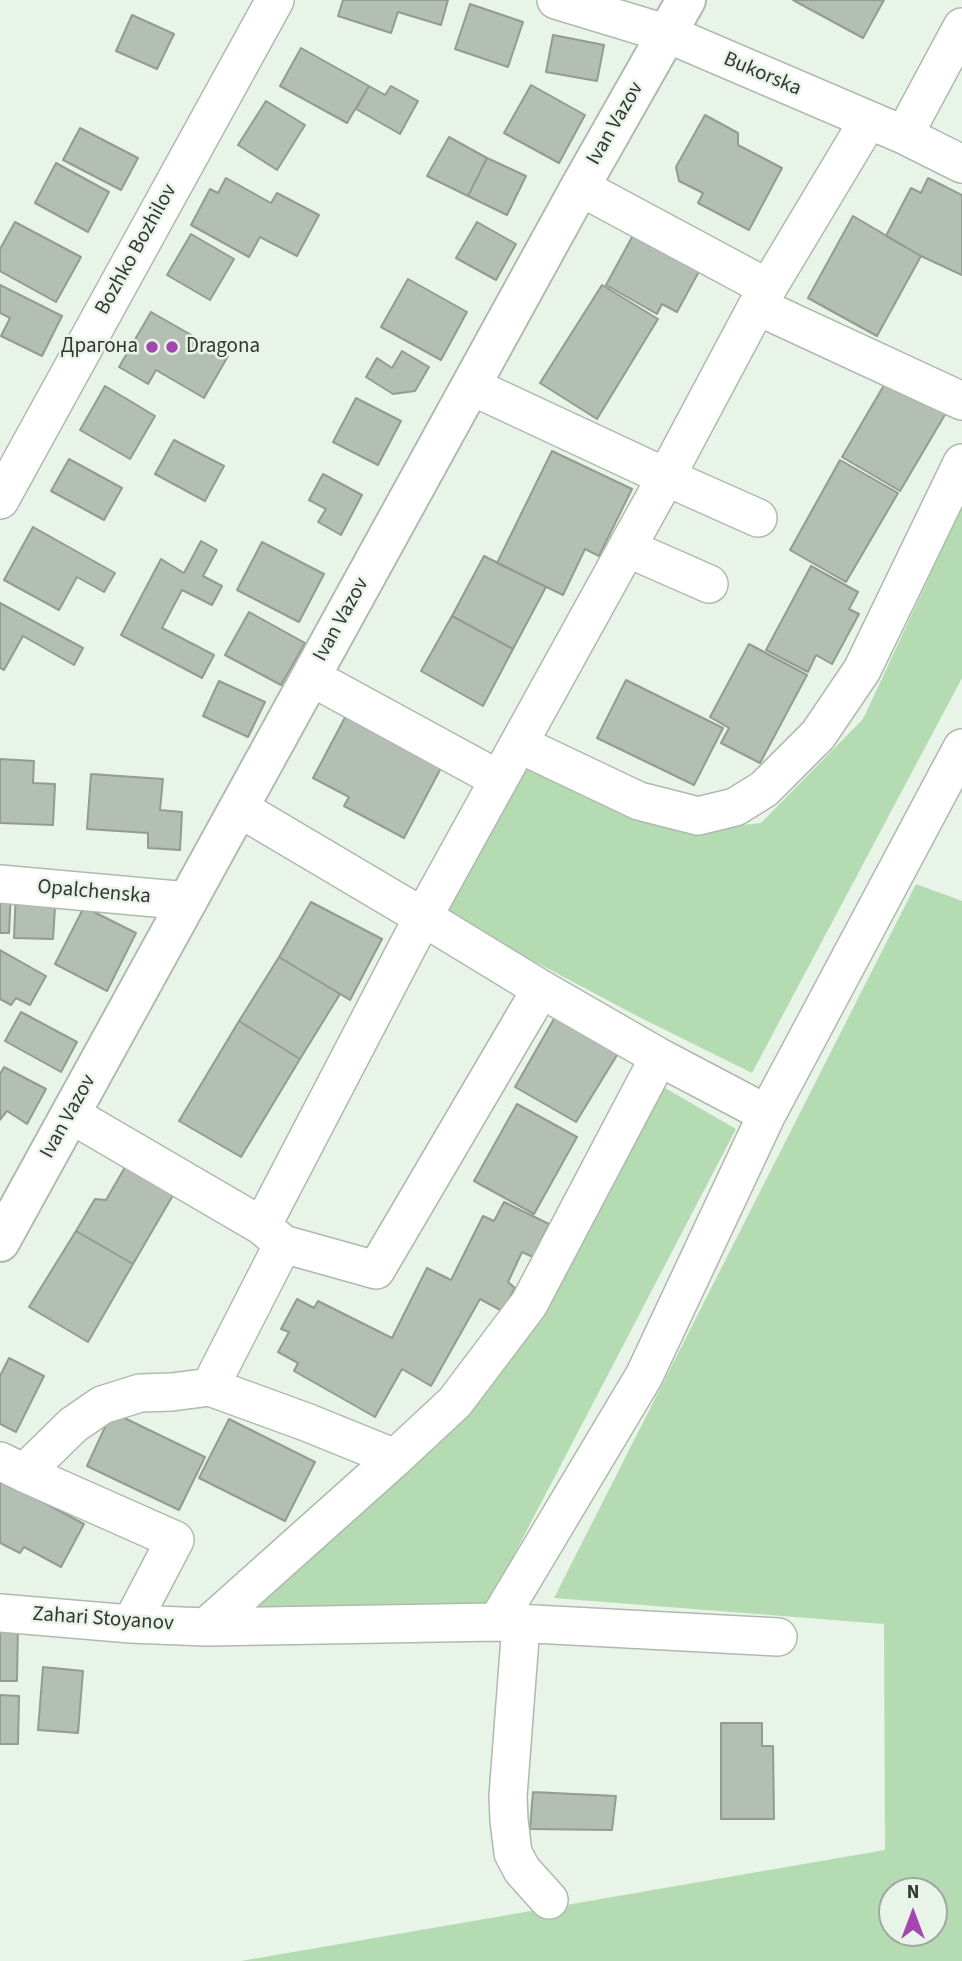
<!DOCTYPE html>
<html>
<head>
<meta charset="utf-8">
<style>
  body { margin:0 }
  #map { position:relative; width:962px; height:1961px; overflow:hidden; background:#e9f4e8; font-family:"Source Sans 3",sans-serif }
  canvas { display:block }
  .north { position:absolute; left:878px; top:1877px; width:70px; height:70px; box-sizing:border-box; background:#e9f4e8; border:2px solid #a0a89f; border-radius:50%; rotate:0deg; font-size:19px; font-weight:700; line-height:28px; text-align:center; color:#333732 }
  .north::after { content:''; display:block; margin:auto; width:24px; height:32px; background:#a446af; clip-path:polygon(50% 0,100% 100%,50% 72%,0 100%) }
</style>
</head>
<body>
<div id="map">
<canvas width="962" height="1961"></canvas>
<div class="north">N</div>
</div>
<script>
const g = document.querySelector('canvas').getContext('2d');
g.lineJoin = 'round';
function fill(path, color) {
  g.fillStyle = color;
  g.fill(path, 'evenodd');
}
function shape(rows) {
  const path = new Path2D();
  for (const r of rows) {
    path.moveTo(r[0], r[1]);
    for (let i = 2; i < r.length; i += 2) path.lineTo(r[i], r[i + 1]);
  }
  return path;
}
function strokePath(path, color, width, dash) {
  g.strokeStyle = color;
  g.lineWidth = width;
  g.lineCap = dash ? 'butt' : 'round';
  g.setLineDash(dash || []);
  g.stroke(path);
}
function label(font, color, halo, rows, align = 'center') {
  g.font = font + ' "Source Sans 3",sans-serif';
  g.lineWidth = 5;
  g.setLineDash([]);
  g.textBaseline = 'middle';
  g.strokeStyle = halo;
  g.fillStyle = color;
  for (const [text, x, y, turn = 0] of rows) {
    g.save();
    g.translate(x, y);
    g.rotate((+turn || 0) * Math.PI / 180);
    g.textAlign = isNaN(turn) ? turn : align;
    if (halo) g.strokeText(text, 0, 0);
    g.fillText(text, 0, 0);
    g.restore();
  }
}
fill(shape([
  [962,507,962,678,752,1073,639,1017,445,914,523,765,686,831,761,823,863,719],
  [916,884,962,901,962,1961,241,1961,885,1850,884,1624,554,1598],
  [892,1891,934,1891,934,1933,892,1933],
  [660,1085,736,1129,480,1620,257,1613,259,1596,374,1494]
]), '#b5dbb2');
const building = shape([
  [343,0,448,0,441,25,398,12,391,33,338,16,343,0],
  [793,0,884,0,863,38,793,0],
  [470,4,523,22,508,67,455,49,470,4],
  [132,15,174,34,157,69,116,51,132,15],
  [553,35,604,45,597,81,546,72,553,35],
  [301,48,369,86,347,123,280,86,301,48],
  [531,85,585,115,559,163,504,133,531,85],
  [369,86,385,95,391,86,418,101,400,134,356,109,369,86],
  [266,101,305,125,277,170,238,145,266,101],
  [705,115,738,133,738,145,782,168,749,230,698,203,703,193,679,181,676,167,705,115],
  [80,128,138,158,121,190,63,160,80,128],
  [449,137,487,158,468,196,427,176,449,137],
  [487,158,526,176,507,215,468,196,487,158],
  [56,163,109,192,88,232,35,203,56,163],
  [226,178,271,203,277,193,319,215,297,256,260,237,249,257,191,225,210,189,218,193,226,178],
  [928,178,962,195,962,275,921,256,886,236,911,188,921,193,928,178],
  [853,216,921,256,877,336,808,298,853,216],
  [15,222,81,257,56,302,0,271,0,249,15,222],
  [477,222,516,244,496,280,456,258,477,222],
  [637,228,703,264,677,312,662,304,657,314,606,285,637,228],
  [191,234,234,259,210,300,167,275,191,234],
  [408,279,467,312,441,360,381,327,408,279],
  [0,285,62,316,42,356,1,336,10,318,0,313,0,285],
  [602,285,658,319,597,419,540,383,602,285],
  [151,312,228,356,204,398,156,370,148,384,119,367,151,312],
  [402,351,429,367,415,391,393,394,366,377,377,358,392,368,402,351],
  [887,380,946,413,900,491,842,457,887,380],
  [105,386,155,416,130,459,80,430,105,386],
  [356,398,401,421,378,465,333,442,356,398],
  [174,440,224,466,205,501,155,474,174,440],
  [552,451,632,489,599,556,585,549,563,595,497,563,552,451],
  [69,459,122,488,104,520,51,491,69,459],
  [840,460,898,493,846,582,790,550,840,460],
  [323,474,362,495,341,535,318,522,326,509,309,500,323,474],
  [33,527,115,573,104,592,77,577,59,610,4,580,33,527],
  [201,541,217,550,203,576,222,586,212,605,182,590,162,628,214,655,202,678,121,635,161,559,184,573,201,541],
  [262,542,324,574,299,622,237,590,262,542],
  [484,556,546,587,513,649,452,616,484,556],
  [811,566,858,592,849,609,859,614,832,664,816,655,808,672,766,650,811,566],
  [0,603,83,648,74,665,23,636,4,670,0,668,0,603],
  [249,612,305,643,281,685,225,655,249,612],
  [452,616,513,649,483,706,421,671,452,616],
  [749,644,807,675,760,763,721,743,729,728,710,717,749,644],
  [626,680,723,728,694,785,597,738,626,680],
  [219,681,265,702,248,737,203,716,219,681],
  [350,708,441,768,404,838,344,806,349,797,313,778,350,708],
  [0,759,34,761,33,783,55,784,53,825,0,823,0,759],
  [91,774,163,779,160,810,182,812,180,850,148,848,148,833,87,829,91,774],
  [16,889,56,891,53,939,14,938,16,889],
  [0,890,11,890,9,933,0,933,0,890],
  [311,902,382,939,350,1000,279,957,311,902],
  [84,907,136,933,107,991,55,964,84,907],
  [0,950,46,976,30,1005,16,998,11,1005,0,999,0,950],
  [279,957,340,994,300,1059,239,1021,279,957],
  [559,1010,622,1047,576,1122,515,1087,559,1010],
  [21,1012,77,1042,61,1072,5,1041,21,1012],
  [239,1021,300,1059,241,1157,179,1121,239,1021],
  [4,1067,46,1089,27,1124,7,1111,0,1120,0,1074,4,1067],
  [517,1104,577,1137,534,1214,474,1181,517,1104],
  [128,1162,176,1190,133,1264,76,1231,95,1199,106,1200,128,1162],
  [504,1202,549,1224,533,1257,522,1252,508,1282,515,1288,502,1311,480,1299,431,1386,402,1369,375,1417,294,1371,298,1363,278,1352,289,1332,281,1329,297,1299,314,1308,318,1301,392,1338,427,1268,451,1280,483,1216,494,1221,504,1202],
  [76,1231,133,1264,88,1342,29,1307,76,1231],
  [9,1358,44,1376,16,1432,0,1424,0,1376,9,1358],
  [112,1412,205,1457,179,1510,87,1466,112,1412],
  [229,1419,315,1462,285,1521,199,1478,229,1419],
  [0,1479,84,1524,61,1567,24,1547,20,1553,0,1543,0,1479],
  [0,1624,18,1625,17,1681,0,1681,0,1624],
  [43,1667,83,1671,78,1733,38,1730,43,1667],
  [0,1695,19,1696,18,1744,0,1744,0,1695],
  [721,1723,762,1723,762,1746,773,1746,774,1819,721,1819,721,1723],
  [533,1792,616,1796,612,1830,530,1829,533,1792]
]);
fill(building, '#b4bfb3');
strokePath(building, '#929c91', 2);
const street = shape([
  [556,0,668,34,904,135,962,164],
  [904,135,962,27],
  [580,187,768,288],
  [757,306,962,401],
  [471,386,666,477,758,518],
  [0,500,275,0],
  [627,548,709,584],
  [311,677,498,779],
  [519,744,639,801,698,816,735,807,764,789,818,735,862,670,962,463],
  [239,808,423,917,541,989,659,1057,767,1114],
  [0,884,188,901],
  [70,1114,262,1226,283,1244,376,1270,541,989],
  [262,1226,423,917,666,477,757,306,868,121],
  [283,1244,210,1387,306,1422,395,1458,455,1402,529,1304,659,1057],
  [0,1461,24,1473,73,1425,102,1405,140,1393,172,1392,210,1387],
  [24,1473,175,1540,131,1624],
  [0,1613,131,1624,206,1627,497,1622,778,1637],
  [497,1622,644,1376,767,1114,962,748],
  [521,1625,508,1796,509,1820,513,1853,522,1870,549,1900],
  [206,1627,395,1458]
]);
const primary = shape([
  [0,1242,580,187,686,0]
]);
strokePath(street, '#afb9ae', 40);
strokePath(primary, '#afb9ae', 42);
strokePath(street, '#fff', 37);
strokePath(primary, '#fff', 38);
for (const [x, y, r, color] of [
  [152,347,7,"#a446af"],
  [172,347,7,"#a446af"]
]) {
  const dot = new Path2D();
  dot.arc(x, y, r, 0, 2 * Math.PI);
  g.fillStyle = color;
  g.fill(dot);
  strokePath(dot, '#e9f4e8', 2.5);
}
label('21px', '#333732', '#e9f4e8', [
  ["Bukorska",762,75,23],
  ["Ivan Vazov",616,124,-60],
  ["Bozhko Bozhilov",137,250,-61],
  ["Ivan Vazov",342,620,-61],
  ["Opalchenska",94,893,5],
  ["Ivan Vazov",69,1117,-61],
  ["Zahari Stoyanov",103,1620,4]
]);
label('21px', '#333732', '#e9f4e8', [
  ["Драгона",138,347],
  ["Dragona",186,347,"left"]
], 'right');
</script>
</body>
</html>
